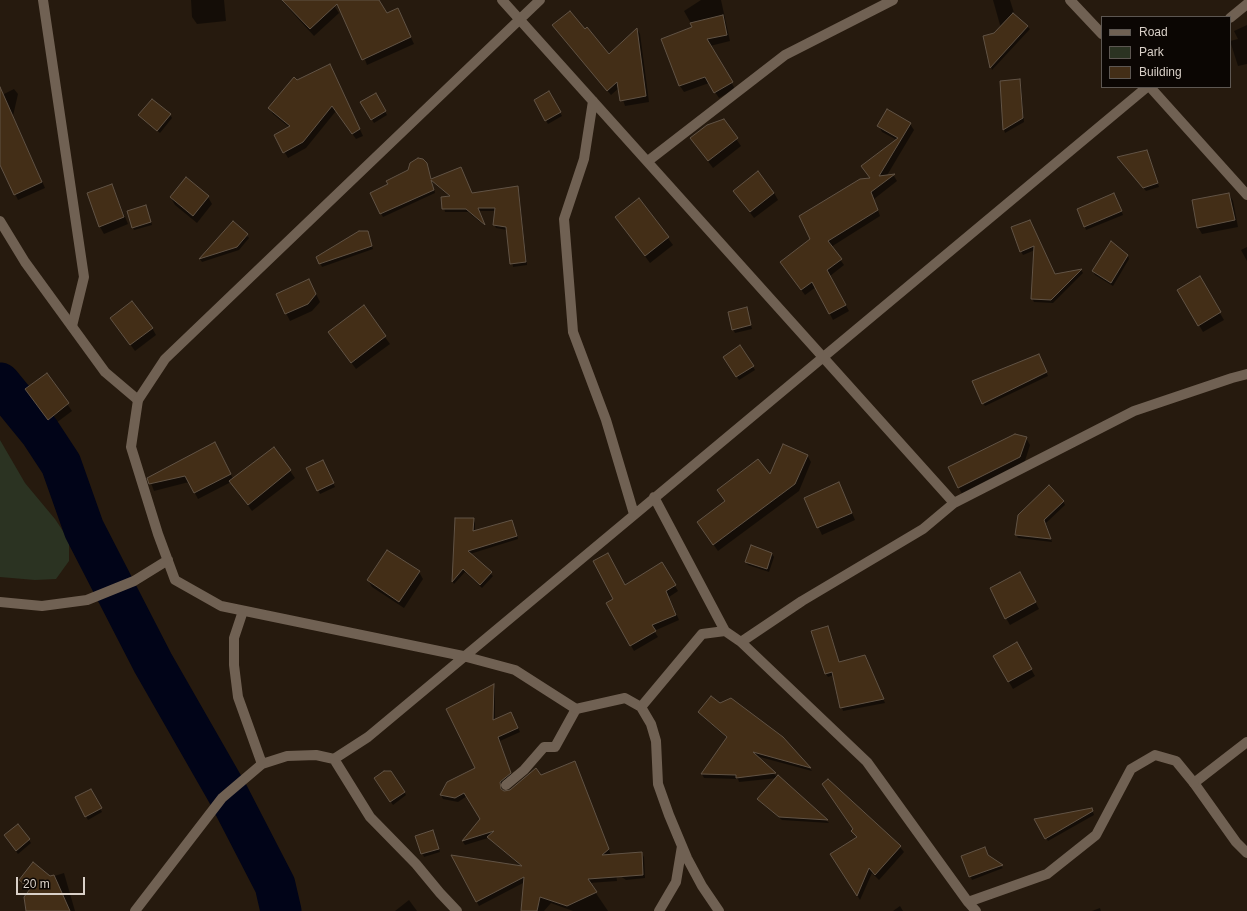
<!DOCTYPE html>
<html>
<head>
<meta charset="utf-8">
<style>
  body { margin:0 }
  #map { position:relative; width:1247px; height:911px; overflow:hidden; background:#261a0e; font-family:Arial,sans-serif }
  canvas { display:block }
  .legend { position:absolute; left:1101px; top:16px; width:130px; height:72px; box-sizing:border-box; background:#0b0603; border:1px solid #5d5752; margin:0; padding:5px 7px; list-style:none; font-size:12px; color:#d9d0c8 }
  .legend li { display:flex; align-items:center; gap:8px; height:20px }
  .legend b { width:20px; border:1px solid #5d5752 }
  .scale { position:absolute; left:16px; top:877px; width:69px; height:18px; box-sizing:border-box; border:2px solid #d9d0c8; border-top:0; padding-left:5px; font-size:12px; line-height:14px; white-space:nowrap; color:#d9d0c8; -webkit-text-stroke:3px #0b0603; paint-order:stroke }
</style>
</head>
<body>
<div id="map">
<canvas width="1247" height="911"></canvas>
<ul class="legend">
<li><b style="height:5px;background:#706153"></b>Road</li>
<li><b style="height:11px;background:#2b3322"></b>Park</li>
<li><b style="height:11px;background:#432e17"></b>Building</li>
</ul>
<div class="scale">20 m</div>
</div>
<script>
const g = document.querySelector('canvas').getContext('2d');
g.lineJoin = 'round';
function fill(path, color) {
  g.fillStyle = color;
  g.fill(path, 'evenodd');
}
function shape(rows) {
  const path = new Path2D();
  for (const r of rows) {
    path.moveTo(r[0], r[1]);
    for (let i = 2; i < r.length; i += 2) path.lineTo(r[i], r[i + 1]);
  }
  return path;
}
function strokePath(path, color, width, dash) {
  g.strokeStyle = color;
  g.lineWidth = width;
  g.lineCap = dash ? 'butt' : 'round';
  g.setLineDash(dash || []);
  g.stroke(path);
}
fill(shape([
  [0,440,25,483,55,519,69,540,69,561,56,579,35,580,0,577]
]), '#2b3322');
fill(shape([
  [191,0,224,0,226,21,197,24,192,17],
  [281,0,330,0,339,13,314,36],
  [343,0,378,0,387,14,401,16,414,44,367,65],
  [701,0,721,0,730,41,710,46,735,89,719,98,709,83,684,92,680,86,693,27,684,11],
  [993,0,1010,0,1015,16,1030,29,992,70,984,36,1002,32],
  [1247,25,1247,64,1238,66,1230,41,1238,39,1234,31],
  [553,26,584,31,609,55,637,29,640,34,649,102,625,106,619,88,611,95],
  [333,72,363,136,356,139,336,111,306,148,288,158,275,135,289,127,273,114,269,108,297,81],
  [1020,80,1021,83,1024,122,1005,133,1004,130,1001,82],
  [14,89,18,94,13,116,45,188,18,200,0,163,0,96],
  [549,93,562,116,548,124,535,100],
  [375,94,387,115,374,123,362,102],
  [140,115,170,115,172,118,160,133],
  [723,120,741,146,713,168,696,145],
  [910,124,914,130,886,177,894,176,897,181,874,199,880,216,831,247,844,265,830,276,849,311,833,320,816,287,805,295,785,268,871,178,897,140,882,132,879,126],
  [1148,155,1159,187,1146,191,1121,161],
  [426,164,432,180,472,194,517,187,519,191,527,265,513,267,507,230,496,228,494,224,495,211,479,211,485,226,468,212,445,212,442,198,450,197,432,181,435,193,383,217,371,193],
  [112,185,128,224,104,234,100,227],
  [774,193,778,200,754,218,739,198],
  [1229,194,1233,201,1238,227,1202,234,1198,227],
  [208,197,212,204,197,223,175,205,171,198],
  [1116,197,1123,215,1086,230,1085,227],
  [639,199,673,245,650,263,616,217],
  [146,206,152,225,134,230,133,227],
  [1029,221,1055,275,1081,270,1083,273,1053,303,1034,302,1032,298,1035,250,1023,255,1021,251],
  [234,222,249,238,239,250,202,262,200,259],
  [367,232,373,249,322,267,318,258],
  [1247,247,1247,261,1241,250],
  [1128,256,1129,259,1113,286,1095,275,1093,271],
  [1199,278,1224,320,1203,332,1178,290],
  [309,280,320,302,312,311,290,321,286,313],
  [363,307,390,344,356,369,334,339],
  [746,308,752,329,735,333,733,329],
  [111,318,152,328,156,335,135,351],
  [740,347,755,370,739,380,724,357],
  [1040,359,1048,376,985,406,983,403],
  [47,375,72,411,52,426,26,390],
  [1026,438,1030,445,1024,464,962,494,949,468],
  [274,448,295,478,252,511,231,482,198,499,189,482,154,491,149,478,219,450,233,479],
  [807,455,811,462,799,491,718,551,698,523,726,502,718,491,770,476],
  [324,464,335,487,320,494,308,469],
  [842,490,855,520,822,535,805,498],
  [1063,501,1065,505,1046,523,1052,542,1018,538,1016,534],
  [456,519,473,519,475,523,475,532,512,522,514,525,518,539,470,554,493,576,482,588,465,572,454,584,453,582],
  [751,547,772,554,774,557,769,572,748,565,746,562],
  [662,564,678,591,669,597,679,620,654,631,658,637,634,651,607,603,614,599,625,587],
  [419,572,423,579,404,608,372,587,368,580],
  [1024,580,1039,609,1010,625,1006,618],
  [829,631,839,663,866,659,885,703,843,711,834,675,828,677,826,674,812,632],
  [1016,643,1035,676,1013,689,994,656],
  [493,685,495,689,495,720,511,713,520,732,500,741,512,777,502,787,503,791,510,791,540,776,577,767,611,855,641,853,644,857,645,878,626,880,616,873,617,881,589,883,608,911,573,911,551,903,544,911,522,911,525,882,479,906,453,856,522,867,488,838,465,845,463,842,481,819,467,796,458,802,443,799,441,795,447,783,477,768],
  [720,704,783,738,812,771,756,756,778,778,739,782,738,779,704,778,702,774,727,738,702,716,699,712],
  [778,777,827,821,829,823,782,820,760,802,758,799],
  [828,780,900,847,904,852,879,880,872,873,860,900,835,860,857,838],
  [377,781,404,792,406,795,393,805],
  [91,790,102,812,88,820,76,798],
  [1092,809,1094,815,1048,841,1036,820],
  [18,826,31,843,18,854,5,836],
  [434,835,440,852,424,857,416,837],
  [962,856,988,857,1003,868,972,880],
  [64,873,75,911,42,911,35,893,20,880,48,878],
  [409,900,417,911,395,911],
  [900,906,903,911,893,911],
  [1100,908,1101,911,1092,911]
]), '#0007');
strokePath(shape([
  [0,383,40,432,61,464,84,529,153,663,228,794,275,885,281,911]
]), '#010418', 41);
const building = shape([
  [282,0,379,0,387,13,398,8,411,37,362,60,337,4,310,29,282,0],
  [570,11,585,29,587,27,609,54,637,28,646,96,620,101,617,82,607,91,552,25,570,11],
  [1013,13,1028,26,990,68,983,36,994,33,1013,13],
  [723,15,727,35,707,39,733,82,714,93,705,77,679,86,661,39,692,27,690,23,723,15],
  [330,64,360,129,352,134,332,106,303,142,283,153,274,135,290,126,268,108,294,77,297,80,330,64],
  [1020,79,1023,118,1003,130,1000,81,1020,79],
  [0,87,42,182,14,195,0,165,0,87],
  [549,91,561,112,545,121,534,100,549,91],
  [376,93,386,111,371,120,360,102,376,93],
  [152,99,171,114,157,131,138,115,152,99],
  [887,109,911,123,879,176,895,174,871,192,878,210,828,241,842,259,827,270,846,305,829,314,812,282,801,290,780,262,810,239,799,216,860,179,870,178,861,166,898,138,877,126,887,109],
  [724,119,738,138,708,161,690,138,707,125,724,119],
  [1147,150,1158,183,1143,188,1117,157,1147,150],
  [418,158,423,159,427,163,431,179,461,167,472,193,518,186,526,262,510,264,506,227,493,225,495,208,478,208,485,225,466,209,442,209,441,197,450,196,431,180,434,190,380,214,370,193,388,184,386,181,408,170,410,163,418,158],
  [758,171,774,193,750,212,733,191,758,171],
  [186,177,209,196,193,216,170,197,186,177],
  [112,184,124,217,99,227,87,193,112,184],
  [1114,193,1122,211,1084,227,1077,209,1114,193],
  [1229,193,1235,220,1197,228,1192,200,1229,193],
  [639,198,669,237,645,256,615,217,639,198],
  [146,205,151,222,132,228,127,211,146,205],
  [1030,220,1055,274,1082,269,1051,300,1031,299,1034,246,1020,252,1011,227,1030,220],
  [233,221,248,234,237,247,199,259,233,221],
  [359,231,368,231,372,246,319,264,316,257,359,231],
  [1111,241,1128,255,1111,283,1092,271,1111,241],
  [1200,276,1221,312,1198,326,1177,290,1200,276],
  [309,279,316,294,308,304,285,314,276,294,309,279],
  [132,301,153,328,130,345,110,318,132,301],
  [364,305,386,336,351,363,328,332,364,305],
  [747,307,751,325,732,330,728,312,747,307],
  [740,345,754,366,736,377,723,357,740,345],
  [1039,354,1047,372,982,404,972,381,1039,354],
  [47,373,69,403,48,420,25,389,47,373],
  [1015,434,1027,437,1020,457,958,488,948,467,1015,434],
  [215,442,231,474,194,493,185,476,149,484,147,478,215,442],
  [783,444,808,455,795,484,713,545,697,522,725,501,717,490,758,459,770,474,783,444],
  [274,447,291,470,248,505,229,481,274,447],
  [323,460,334,483,317,491,306,468,323,460],
  [839,482,852,513,817,528,804,498,839,482],
  [1049,485,1064,501,1044,520,1051,539,1015,535,1018,515,1049,485],
  [455,518,474,518,473,531,512,520,517,536,468,551,492,572,480,585,463,569,452,582,455,518],
  [751,545,772,553,767,569,745,562,751,545],
  [387,550,420,571,399,602,367,580,387,550],
  [608,553,625,585,662,562,676,585,666,591,676,615,652,625,656,631,630,646,606,603,613,599,593,561,608,553],
  [1020,572,1036,602,1005,619,990,588,1020,572],
  [828,626,839,662,865,655,884,699,840,708,832,672,825,674,811,631,828,626],
  [1017,642,1032,669,1008,682,993,656,1017,642],
  [494,684,493,720,511,712,518,728,498,737,511,773,500,782,501,789,504,791,510,790,536,768,541,775,575,761,609,849,602,855,642,852,643,875,588,879,597,892,567,906,540,897,537,911,521,911,524,877,476,902,451,855,522,866,487,837,494,831,462,841,480,819,464,793,455,798,440,795,447,782,475,768,446,709,494,684],
  [711,696,720,703,731,698,783,737,811,768,753,752,776,773,736,778,736,775,701,774,727,737,698,712,711,696],
  [384,771,391,771,405,792,390,802,374,778,384,771],
  [778,775,828,820,779,817,757,799,778,775],
  [828,779,901,846,875,875,869,868,857,896,830,854,857,837,851,831,853,829,822,784,828,779],
  [91,789,102,808,85,817,75,797,91,789],
  [1092,808,1093,811,1045,839,1034,819,1092,808],
  [18,824,30,839,16,851,4,835,18,824],
  [433,830,439,849,421,854,415,836,433,830],
  [985,847,988,855,1003,865,969,877,961,856,985,847],
  [33,862,50,876,54,875,70,911,26,911,24,897,30,889,19,880,33,862]
]);
fill(building, '#432e17');
strokePath(building, '#615345', 1);
strokePath(shape([
  [0,221,25,262,105,372,138,400],
  [1247,742,1194,783,1236,842,1247,853],
  [506,785,524,770,544,747,555,747,576,709]
]), '#706153', 10);
strokePath(shape([
  [43,0,84,277,72,326],
  [502,0,954,503],
  [540,0,165,359,138,400,131,447,158,534,175,580,221,606,463,656,515,670,576,709,625,698,641,707,651,724,656,741,658,784,669,815,687,858,702,886,719,911],
  [1070,0,1102,34],
  [1230,18,1247,4],
  [1150,87,1247,195],
  [593,101,584,159,564,219,573,332,606,420,634,514],
  [648,161,785,55,893,0],
  [654,497,725,631,741,642,867,762,968,902,976,911],
  [0,602,42,606,87,600,134,581,168,560],
  [243,611,234,638,234,665,238,697,262,764],
  [741,642,802,601,923,529,954,503,1134,411,1232,378,1247,374],
  [641,707,702,634,725,631],
  [334,759,370,817,416,864,440,893,457,911],
  [968,902,1047,874,1096,835,1131,769,1155,755,1176,761,1194,783],
  [135,911,222,798,262,764,287,756,316,755,334,759,368,737,1147,87],
  [659,911,676,882,682,846]
]), '#706153', 10);
</script>
</body>
</html>
